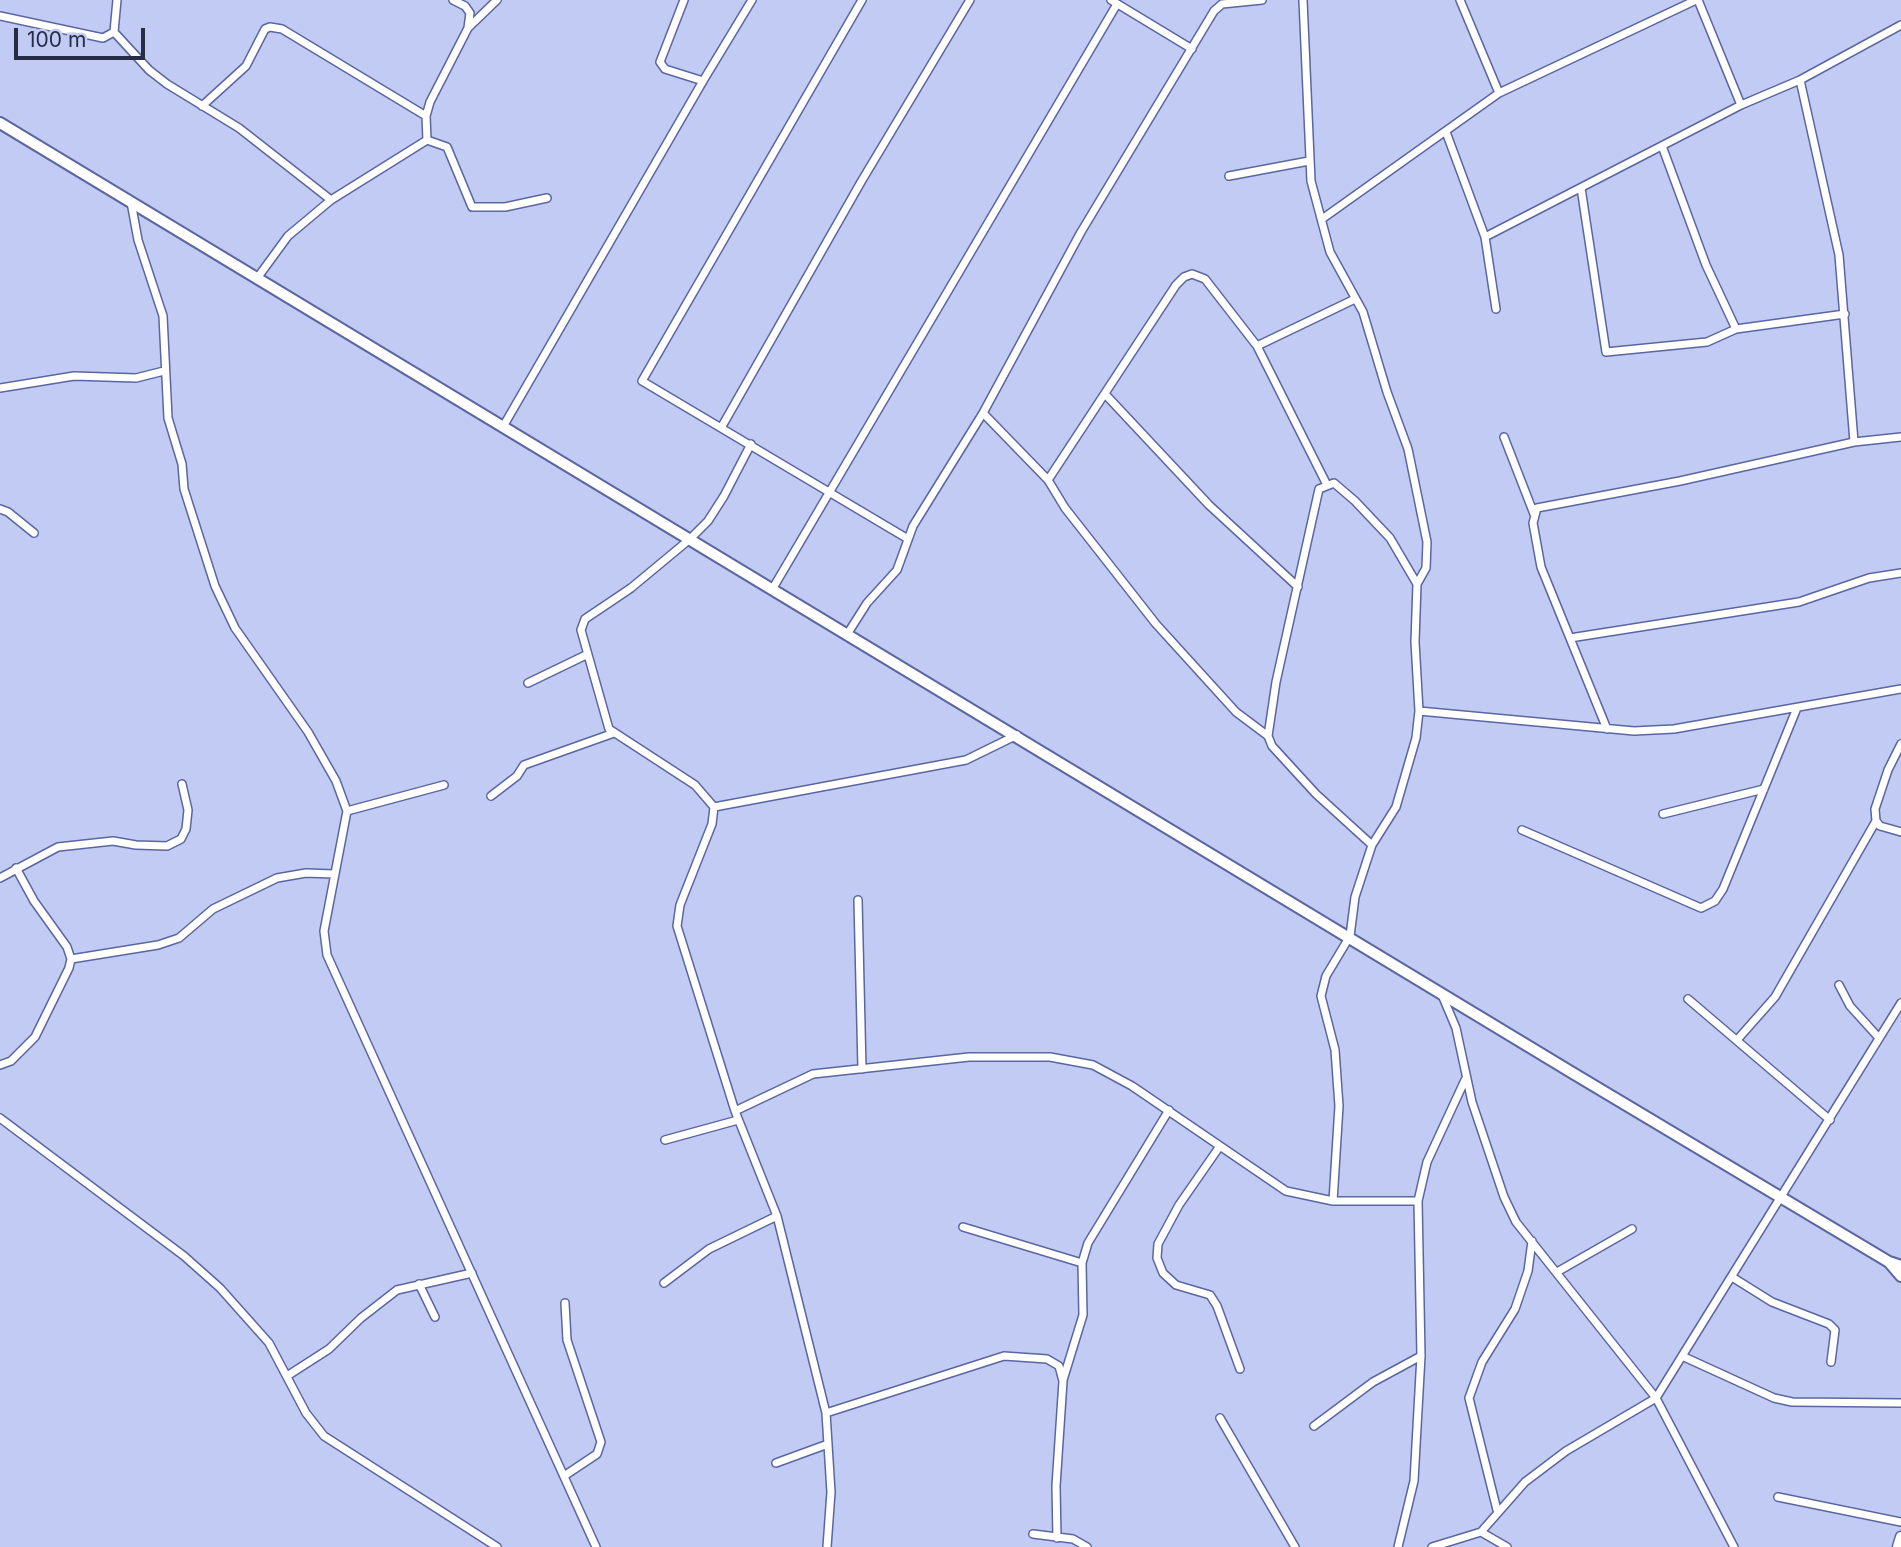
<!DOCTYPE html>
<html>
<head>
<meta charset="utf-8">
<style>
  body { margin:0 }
  #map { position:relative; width:1901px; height:1547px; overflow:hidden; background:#c2cbf3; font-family:Inter,sans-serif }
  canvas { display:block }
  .scale { position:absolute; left:14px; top:28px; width:131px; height:32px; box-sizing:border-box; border:4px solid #262c45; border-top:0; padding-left:9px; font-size:21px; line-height:24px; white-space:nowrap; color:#262c45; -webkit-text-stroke:5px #c2cbf3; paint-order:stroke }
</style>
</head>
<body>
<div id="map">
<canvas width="1901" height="1547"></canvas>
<div class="scale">100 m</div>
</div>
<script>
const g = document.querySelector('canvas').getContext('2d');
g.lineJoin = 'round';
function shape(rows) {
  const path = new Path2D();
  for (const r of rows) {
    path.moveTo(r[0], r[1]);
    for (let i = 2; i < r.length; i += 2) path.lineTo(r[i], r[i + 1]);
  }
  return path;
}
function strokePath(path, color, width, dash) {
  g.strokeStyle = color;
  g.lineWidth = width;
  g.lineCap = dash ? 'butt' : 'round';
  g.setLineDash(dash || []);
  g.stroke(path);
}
const minor = shape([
  [117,0,114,32,149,70,167,84,239,128,331,200],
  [862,0,642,381,908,539],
  [1111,0,1192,49],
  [1303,0,1311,181,1330,252,1363,312,1387,392,1408,449,1427,542,1426,568,1417,584,1415,642,1419,711],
  [1460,0,1499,93],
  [1698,0,1741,105],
  [0,16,103,38,114,32],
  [468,28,497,0],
  [1800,80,1839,255,1854,442],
  [703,81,752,0],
  [202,106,246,66,265,29,270,27,282,29,426,116],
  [1446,132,1485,237],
  [427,140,447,147,472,207,505,207,547,198],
  [1662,146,1706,265,1736,329,1845,314],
  [1229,176,1309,161],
  [1581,188,1606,352,1707,342,1736,329],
  [131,202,138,240,163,316,168,418,182,464,184,489,215,586,235,628,308,732,336,781,347,811,324,931,327,955,596,1547],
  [1322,219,1499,93,1696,0],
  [258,277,288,236,331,200,427,140,426,116,430,102,468,28,470,13,465,6,453,0],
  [1496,309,1485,237,1741,105,1800,80,1901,25],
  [1257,346,1355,299],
  [0,388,74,376,136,378,164,371],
  [1105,394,1209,505,1298,587],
  [983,413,1048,480,1065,508,1156,624,1236,712,1268,736],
  [504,425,703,81,665,69,660,62,684,0],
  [721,428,861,182,970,0],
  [1504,437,1534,514],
  [751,444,724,496,708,521,690,539,631,588,585,619,581,630,609,729,695,785,714,807,712,824,680,905,677,926,735,1111,777,1216,826,1413,831,1492,827,1547],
  [1048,480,1176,285,1184,277,1192,274,1205,279,1257,346,1326,483],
  [0,509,8,512,34,533],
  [773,588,1117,4],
  [848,633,867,603,897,570,913,526,983,413,1081,232,1214,11,1222,4,1262,0],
  [1570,638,1799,602,1869,578,1901,573],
  [528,683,586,655],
  [1607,729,1541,567,1533,523,1537,508,1680,481,1854,442,1901,437],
  [1901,744,1888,770,1875,809,1876,821,1880,826,1901,832],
  [491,796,517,776,524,765,614,733],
  [714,807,966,760,1017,735],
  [347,811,444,785],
  [1663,814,1764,789],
  [1522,830,1701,908,1715,901,1723,889,1797,708],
  [1372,845,1316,794,1272,746,1268,736,1276,682,1319,489,1334,483,1355,501,1390,538,1417,584],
  [0,878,58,847,113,841,136,845,167,846,181,839,186,829,188,810,182,784],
  [858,900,862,1069],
  [71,959,158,945,179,938,213,909,277,878,306,873,334,874],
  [1839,985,1850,1006,1879,1038],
  [1442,995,1456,1028,1472,1102,1504,1197,1516,1222,1656,1398,1734,1547],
  [1688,999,1830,1120],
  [1737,1040,1775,997,1876,821],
  [0,1065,11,1061,35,1037,69,968,71,959,67,947,34,901,16,868],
  [735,1111,813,1074,969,1057,1050,1057,1093,1065,1132,1086,1286,1191,1333,1201,1418,1201],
  [0,1118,184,1256,220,1288,269,1343,306,1413,324,1436,497,1547],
  [665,1140,738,1120],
  [1220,1146,1179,1205,1158,1244,1157,1258,1163,1273,1176,1285,1210,1295,1217,1306,1240,1369],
  [1333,1201,1339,1106,1335,1050,1321,996,1326,976,1350,936,1355,897,1372,845,1396,807,1416,738,1419,711,1634,731,1674,729,1901,689],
  [963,1227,1082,1263],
  [1557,1272,1632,1229],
  [1732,1277,1772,1302,1829,1324,1835,1330,1831,1362],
  [664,1283,709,1249,777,1216],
  [419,1284,435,1317],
  [1682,1356,1774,1398,1792,1402,1901,1403],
  [287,1376,329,1349,361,1318,397,1290,472,1273],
  [1063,1380,1083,1315,1082,1263,1088,1243,1169,1110],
  [826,1413,1004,1356,1047,1359,1059,1366,1063,1381,1056,1486,1057,1538],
  [1220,1418,1295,1547],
  [1314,1426,1373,1382,1421,1356],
  [776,1463,828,1444],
  [564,1476,597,1454,601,1442,567,1340,565,1303],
  [1778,1497,1901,1522],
  [1497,1510,1469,1398,1482,1362,1515,1309,1528,1271,1532,1241],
  [1481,1532,1525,1482,1566,1451,1656,1398,1901,1003],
  [1033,1534,1073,1539,1087,1547],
  [1398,1547,1414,1481,1421,1356,1418,1201,1427,1162,1465,1080],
  [1432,1547,1481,1532,1507,1547]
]);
const tertiary = shape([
  [1898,1547,1901,1537]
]);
const secondary = shape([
  [0,123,1576,1075,1889,1262,1901,1266],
  [1889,1262,1901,1276]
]);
strokePath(minor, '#5a66a1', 10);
strokePath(tertiary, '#5a66a1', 13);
strokePath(secondary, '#5a66a1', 14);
strokePath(minor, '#fff', 7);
strokePath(tertiary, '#fff', 10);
strokePath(secondary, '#fff', 10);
</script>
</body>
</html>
